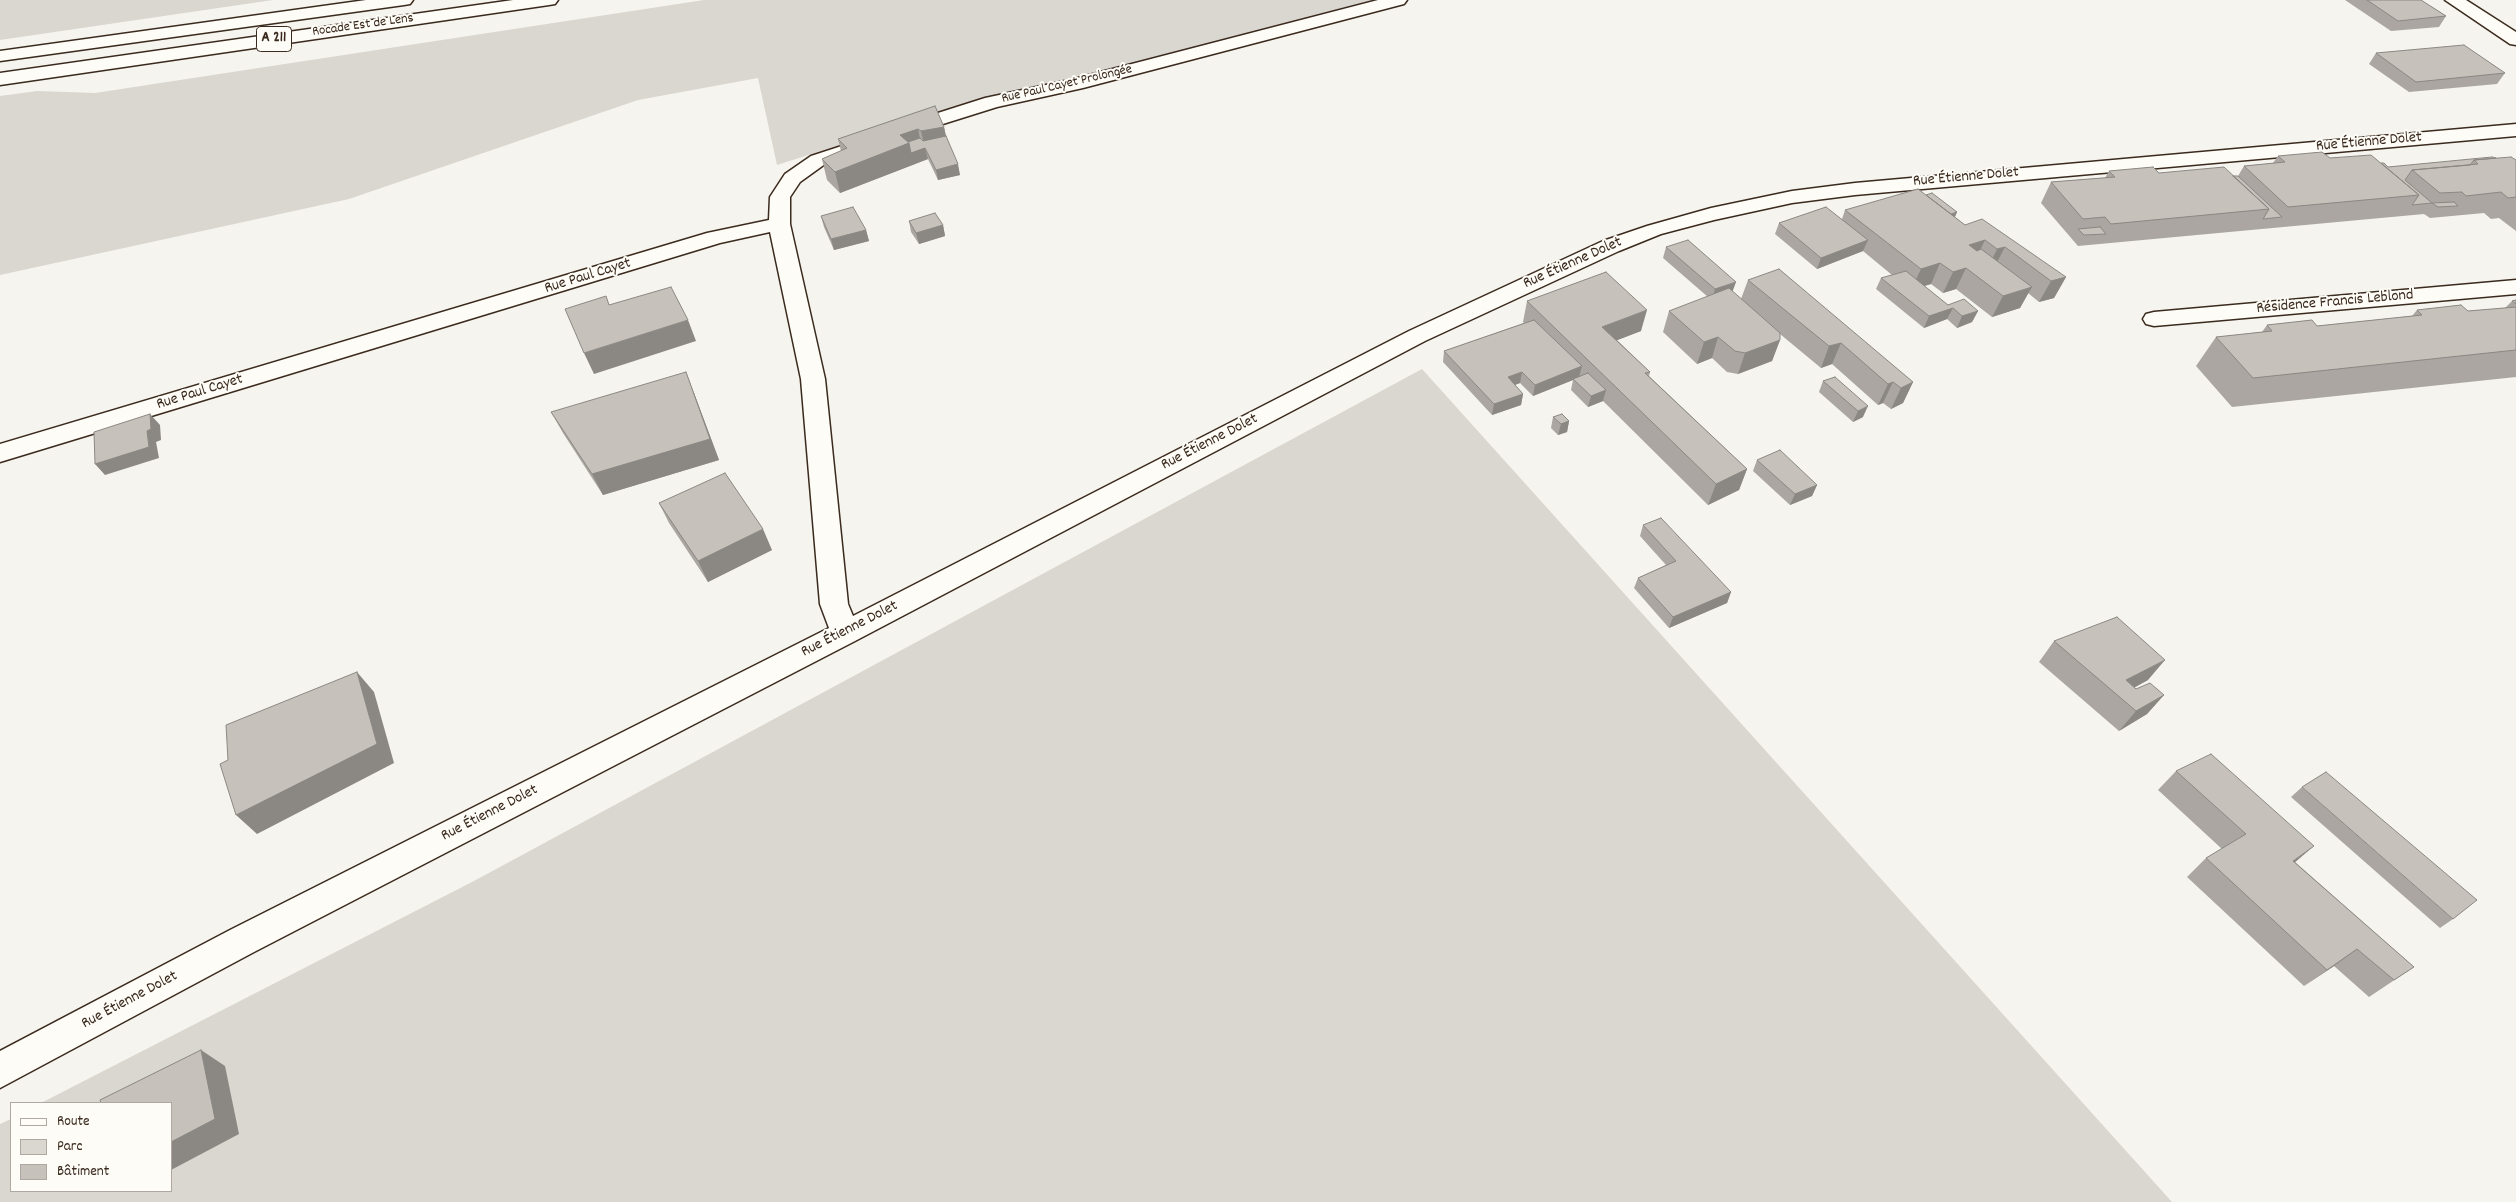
<!DOCTYPE html>
<html>
<head>
<meta charset="utf-8">
<style>
  body { margin:0 }
  #map { position:relative; width:2516px; height:1202px; overflow:hidden; background:#f5f4ee; font-family:Dekko,sans-serif }
  canvas { display:block }
  .legend { position:absolute; left:10px; top:1102px; width:162px; height:90px; box-sizing:border-box; background:#fdfcf7; border:1px solid #afa8a0; margin:0; padding:6px 9px; list-style:none; font-size:15px; color:#3b2a1e }
  .legend li { display:flex; align-items:center; gap:10px; height:25px }
  .legend b { width:25px; border:1px solid #afa8a0 }
</style>
</head>
<body>
<div id="map">
<canvas width="2516" height="1202"></canvas>
<ul class="legend">
<li><b style="height:6px;background:#fdfcf7"></b>Route</li>
<li><b style="height:14px;background:#dad6d0"></b>Parc</li>
<li><b style="height:14px;background:#c7c1bb"></b>Bâtiment</li>
</ul>
</div>
<script>
const g = document.querySelector('canvas').getContext('2d');
g.lineJoin = 'round';
function fill(path, color) {
  g.fillStyle = color;
  g.fill(path, 'evenodd');
}
function shape(rows) {
  const path = new Path2D();
  for (const r of rows) {
    path.moveTo(r[0], r[1]);
    for (let i = 2; i < r.length; i += 2) path.lineTo(r[i], r[i + 1]);
  }
  return path;
}
function strokePath(path, color, width, dash) {
  g.strokeStyle = color;
  g.lineWidth = width;
  g.lineCap = dash ? 'butt' : 'round';
  g.setLineDash(dash || []);
  g.stroke(path);
}
function label(font, color, halo, rows, align = 'center') {
  g.font = font + ' Dekko,sans-serif';
  g.lineWidth = 4;
  g.setLineDash([]);
  g.textBaseline = 'middle';
  g.strokeStyle = halo;
  g.fillStyle = color;
  for (const [text, x, y, turn = 0] of rows) {
    g.save();
    g.translate(x, y);
    g.rotate((+turn || 0) * Math.PI / 180);
    g.textAlign = isNaN(turn) ? turn : align;
    if (halo) g.strokeText(text, 0, 0);
    g.fillText(text, 0, 0);
    g.restore();
  }
}
fill(shape([
  [0,0,273,0,0,40],
  [704,0,1374,0,1073,79,977,101,777,165,758,78,638,100,349,199,0,275,0,96,37,91,95,93],
  [1422,369,2172,1202,0,1202,0,1124,11,1119,11,1191,171,1191,171,1103,41,1103,474,881]
]), '#dad6d0');
const minor = shape([
  [1378,0,1407,0,1404,4,1083,88,997,107,911,134,904,136,897,134,894,130,897,126,985,98,1074,79,1378,0],
  [2445,0,2466,0,2516,32,2516,45,2510,44,2445,0],
  [2516,124,2516,136,1855,195,1792,203,1714,220,1661,234,1619,251,1425,341,855,641,254,952,0,1088,0,1051,230,930,829,628,820,604,801,379,770,232,720,243,0,462,0,444,707,233,769,220,770,197,785,174,811,156,857,141,864,143,867,147,864,151,825,164,800,182,790,197,790,224,825,379,848,604,853,616,1409,331,1603,241,1647,226,1711,208,1792,191,1855,183,2516,124],
  [2516,280,2516,294,2154,326,2146,324,2143,319,2146,314,2154,312,2516,280]
]);
const highway = shape([
  [366,0,413,0,410,4,404,5,0,61,0,51,366,0],
  [513,0,558,0,555,4,549,5,0,85,0,73,513,0]
]);
strokePath(minor, '#3b2a1e', 3);
strokePath(highway, '#3b2a1e', 3);
fill(minor, '#fdfcf7');
fill(highway, '#fdfcf7');
fill(shape([
  [2345,0,2421,0,2446,16,2439,27,2391,31],
  [2376,53,2505,73,2497,84,2409,92,2369,64],
  [935,106,944,127,946,136,960,175,938,180,928,159,840,193,827,180,822,159,841,151,838,139],
  [2278,156,2330,158,2381,163,2388,167,2496,158,2516,160,2516,231,2499,218,2491,219,2484,213,2430,218,2424,214,2078,246,2041,203,2051,182,2105,178,2109,171,2238,176,2244,166,2273,163],
  [1926,195,1957,212,1955,217,1965,225,2066,277,2054,298,2039,302,2028,293,2020,308,1992,317,1956,289,1943,293,1931,284,1924,286,1948,305,1978,311,1972,322,1957,328,1947,319,1924,328,1876,289,1881,278,1892,275,1863,251,1817,269,1775,234,1779,223,1842,219,1845,210],
  [821,216,866,230,869,241,834,250,824,227],
  [909,221,943,225,945,236,919,244,911,232],
  [1666,247,1733,292,1741,299,1748,280,1913,382,1903,403,1891,409,1883,403,1878,405,1832,364,1821,368,1780,334,1780,340,1772,361,1738,374,1727,372,1712,358,1697,364,1663,332,1669,311,1708,297,1663,258],
  [2516,300,2516,377,2232,407,2196,366,2216,337,2262,332,2267,325,2317,326,2412,316,2417,310,2468,311,2505,308,2512,301],
  [1527,301,1641,331,1617,340,1650,372,1649,376,1747,469,1739,490,1708,505,1603,401,1588,407,1571,390,1573,380,1533,396,1520,383,1515,385,1523,394,1521,405,1492,415,1443,362,1444,351,1524,323,1523,322],
  [1835,377,1863,417,1853,422,1819,392,1823,381],
  [694,393,719,460,603,495,563,433,551,412],
  [1553,417,1569,421,1567,432,1558,435,1551,428],
  [1757,460,1817,485,1812,496,1790,505,1753,471],
  [659,503,772,550,708,582,669,523],
  [1643,525,1731,592,1727,603,1669,628,1634,588,1638,578,1666,565,1640,536],
  [2054,641,2148,680,2134,688,2136,689,2164,695,2147,714,2119,731,2039,662],
  [2176,771,2295,862,2414,967,2369,997,2334,966,2304,986,2187,877,2206,858,2222,849,2158,790],
  [2302,787,2453,919,2440,928,2291,797]
]), '#aba6a1');
fill(shape([
  [944,127,948,147,925,148,928,159,840,193,835,172,900,135,918,129,922,149,925,148,921,131],
  [958,164,960,175,938,180,936,170],
  [1957,212,1952,223,1939,218],
  [943,225,945,236,919,244,916,233],
  [866,230,869,241,834,250,831,239],
  [1868,240,1863,251,1817,269,1821,258],
  [1985,240,1976,259,1969,245],
  [2005,247,1994,268,1987,270,1997,249],
  [1940,263,1931,284,1911,290,1921,269],
  [1966,268,1956,289,1943,293,1953,272],
  [2066,277,2054,298,2039,302,2051,281],
  [1736,282,1732,293,1712,300,1715,289],
  [2032,287,2020,308,1992,317,2003,296],
  [1953,308,1947,319,1924,328,1929,316],
  [1647,310,1641,331,1597,348,1602,327],
  [1978,311,1972,322,1957,328,1962,316],
  [688,320,696,341,594,374,584,353],
  [1718,337,1712,358,1697,364,1704,342],
  [1780,340,1772,361,1738,374,1745,353],
  [1841,343,1832,364,1821,368,1829,346],
  [1582,366,1579,377,1573,379,1573,380,1533,396,1535,385],
  [686,372,694,393,719,460,603,495,592,474],
  [1522,372,1520,383,1506,388,1508,377],
  [1893,382,1883,403,1878,405,1888,384],
  [1913,382,1903,403,1891,409,1901,388],
  [1606,390,1603,401,1588,407,1591,396],
  [1523,394,1521,405,1492,415,1494,404],
  [1868,406,1863,417,1853,422,1858,411],
  [150,414,160,425,161,440,156,442,159,458,105,475,95,464],
  [1569,421,1567,432,1558,435,1561,424],
  [1747,469,1739,490,1708,505,1716,484],
  [1817,485,1812,496,1790,505,1795,494],
  [763,529,772,550,708,582,698,561],
  [1731,592,1727,603,1669,628,1673,617],
  [2165,660,2148,680,2118,696,2126,680],
  [357,672,374,692,394,763,257,834,236,815],
  [2164,695,2147,714,2119,731,2136,711],
  [2314,846,2293,864,2293,861],
  [2357,949,2334,966,2304,986,2327,970],
  [201,1050,225,1066,239,1134,171,1170,171,1142]
]), '#8b8783');
const building = shape([
  [2367,0,2421,0,2446,16,2398,21,2367,0],
  [2464,45,2505,73,2416,82,2376,53,2464,45],
  [935,106,944,127,921,131,918,129,900,135,909,143,835,172,822,159,847,148,838,139,935,106],
  [946,136,958,164,936,170,925,148,911,153,909,143,908,142,920,138,923,141,946,136],
  [2322,152,2330,158,2371,155,2419,195,2288,207,2244,166,2285,162,2278,156,2322,152],
  [2492,157,2496,158,2474,160,2470,165,2412,170,2405,180,2432,203,2412,205,2419,195,2381,163,2384,163,2388,167,2492,157],
  [2511,157,2516,160,2516,197,2508,198,2501,192,2466,196,2462,192,2440,193,2412,170,2478,164,2474,160,2511,157],
  [2153,167,2159,173,2224,167,2269,209,2111,224,2105,217,2083,219,2051,182,2115,177,2109,171,2153,167],
  [2233,176,2238,176,2282,217,2263,219,2269,209,2233,176],
  [1918,189,1965,225,1982,219,2066,277,2051,281,2005,247,1997,249,1985,240,1969,245,1977,251,1981,249,2032,287,2003,296,1966,268,1953,272,1940,263,1921,269,1845,210,1918,189],
  [1932,193,1957,212,1951,214,1926,195,1932,193],
  [2454,202,2458,206,2438,207,2432,203,2454,202],
  [853,207,866,230,831,239,821,216,853,207],
  [1826,207,1868,240,1821,258,1779,223,1826,207],
  [935,213,943,225,916,233,909,221,935,213],
  [2100,227,2106,234,2084,235,2078,229,2100,227],
  [1688,240,1736,282,1715,289,1666,247,1688,240],
  [1779,269,1913,382,1901,388,1893,382,1888,384,1841,343,1829,346,1748,280,1779,269],
  [1906,271,1948,305,1964,299,1978,311,1962,316,1953,308,1929,316,1881,278,1906,271],
  [1606,272,1647,310,1602,327,1650,372,1645,373,1747,469,1716,484,1527,301,1606,272],
  [671,287,688,320,584,353,565,309,606,296,609,305,671,287],
  [1729,288,1780,333,1780,340,1745,353,1735,351,1718,337,1704,342,1669,311,1729,288],
  [2516,300,2516,304,2512,301,2516,300],
  [2461,305,2468,311,2516,307,2516,350,2253,378,2216,337,2272,331,2267,325,2312,320,2317,326,2422,315,2417,310,2461,305],
  [1534,320,1582,366,1535,385,1522,372,1508,377,1523,394,1494,404,1444,351,1534,320],
  [686,372,710,439,592,474,551,412,686,372],
  [1588,373,1606,390,1591,396,1573,379,1588,373],
  [1835,377,1868,406,1858,411,1823,381,1835,377],
  [150,414,151,429,147,431,149,447,95,464,94,432,150,414],
  [1562,414,1569,421,1561,424,1553,417,1562,414],
  [1780,450,1817,485,1795,494,1757,460,1780,450],
  [725,473,763,529,698,561,659,503,725,473],
  [1661,518,1731,592,1673,617,1638,578,1676,561,1643,525,1661,518],
  [2117,617,2165,660,2126,680,2136,689,2150,683,2164,695,2136,711,2054,641,2117,617],
  [357,672,377,744,236,815,220,764,228,760,226,725,357,672],
  [2211,754,2314,846,2293,861,2414,967,2394,980,2357,949,2327,970,2206,858,2246,834,2176,771,2211,754],
  [2326,772,2477,900,2453,919,2302,787,2326,772],
  [201,1050,215,1119,171,1142,171,1103,101,1103,100,1100,201,1050]
]);
fill(building, '#c7c1bb');
strokePath(building, '#8b8783', 1);
label('14px', '#3b2a1e', '#fdfcf7', [
  ["Rocade Est de Lens",363,26,-8],
  ["Rue Paul Cayet Prolongée",1067,85,-13]
]);
for (const [x, y, w] of [
  [274,39,35]
]) {
  const box = new Path2D();
  box.roundRect(x - w / 2, y - 12.5, w, 25, 4);
  g.fillStyle = '#fdfcf7';
  g.fill(box);
  strokePath(box, '#3b2a1e', 1);
}
label('bold 15px', '#3b2a1e', null, [
  ["A 211",274,39]
]);
label('16px', '#3b2a1e', '#fdfcf7', [
  ["Rue Étienne Dolet",2369,143,-5],
  ["Rue Étienne Dolet",1966,178,-5],
  ["Rue Étienne Dolet",1573,264,-24],
  ["Rue Paul Cayet",588,277,-17],
  ["Résidence Francis Leblond",2335,303,-5],
  ["Rue Paul Cayet",200,393,-17],
  ["Rue Étienne Dolet",1210,443,-27],
  ["Rue Étienne Dolet",850,630,-27],
  ["Rue Étienne Dolet",490,814,-27],
  ["Rue Étienne Dolet",130,1001,-28]
]);
</script>
</body>
</html>
